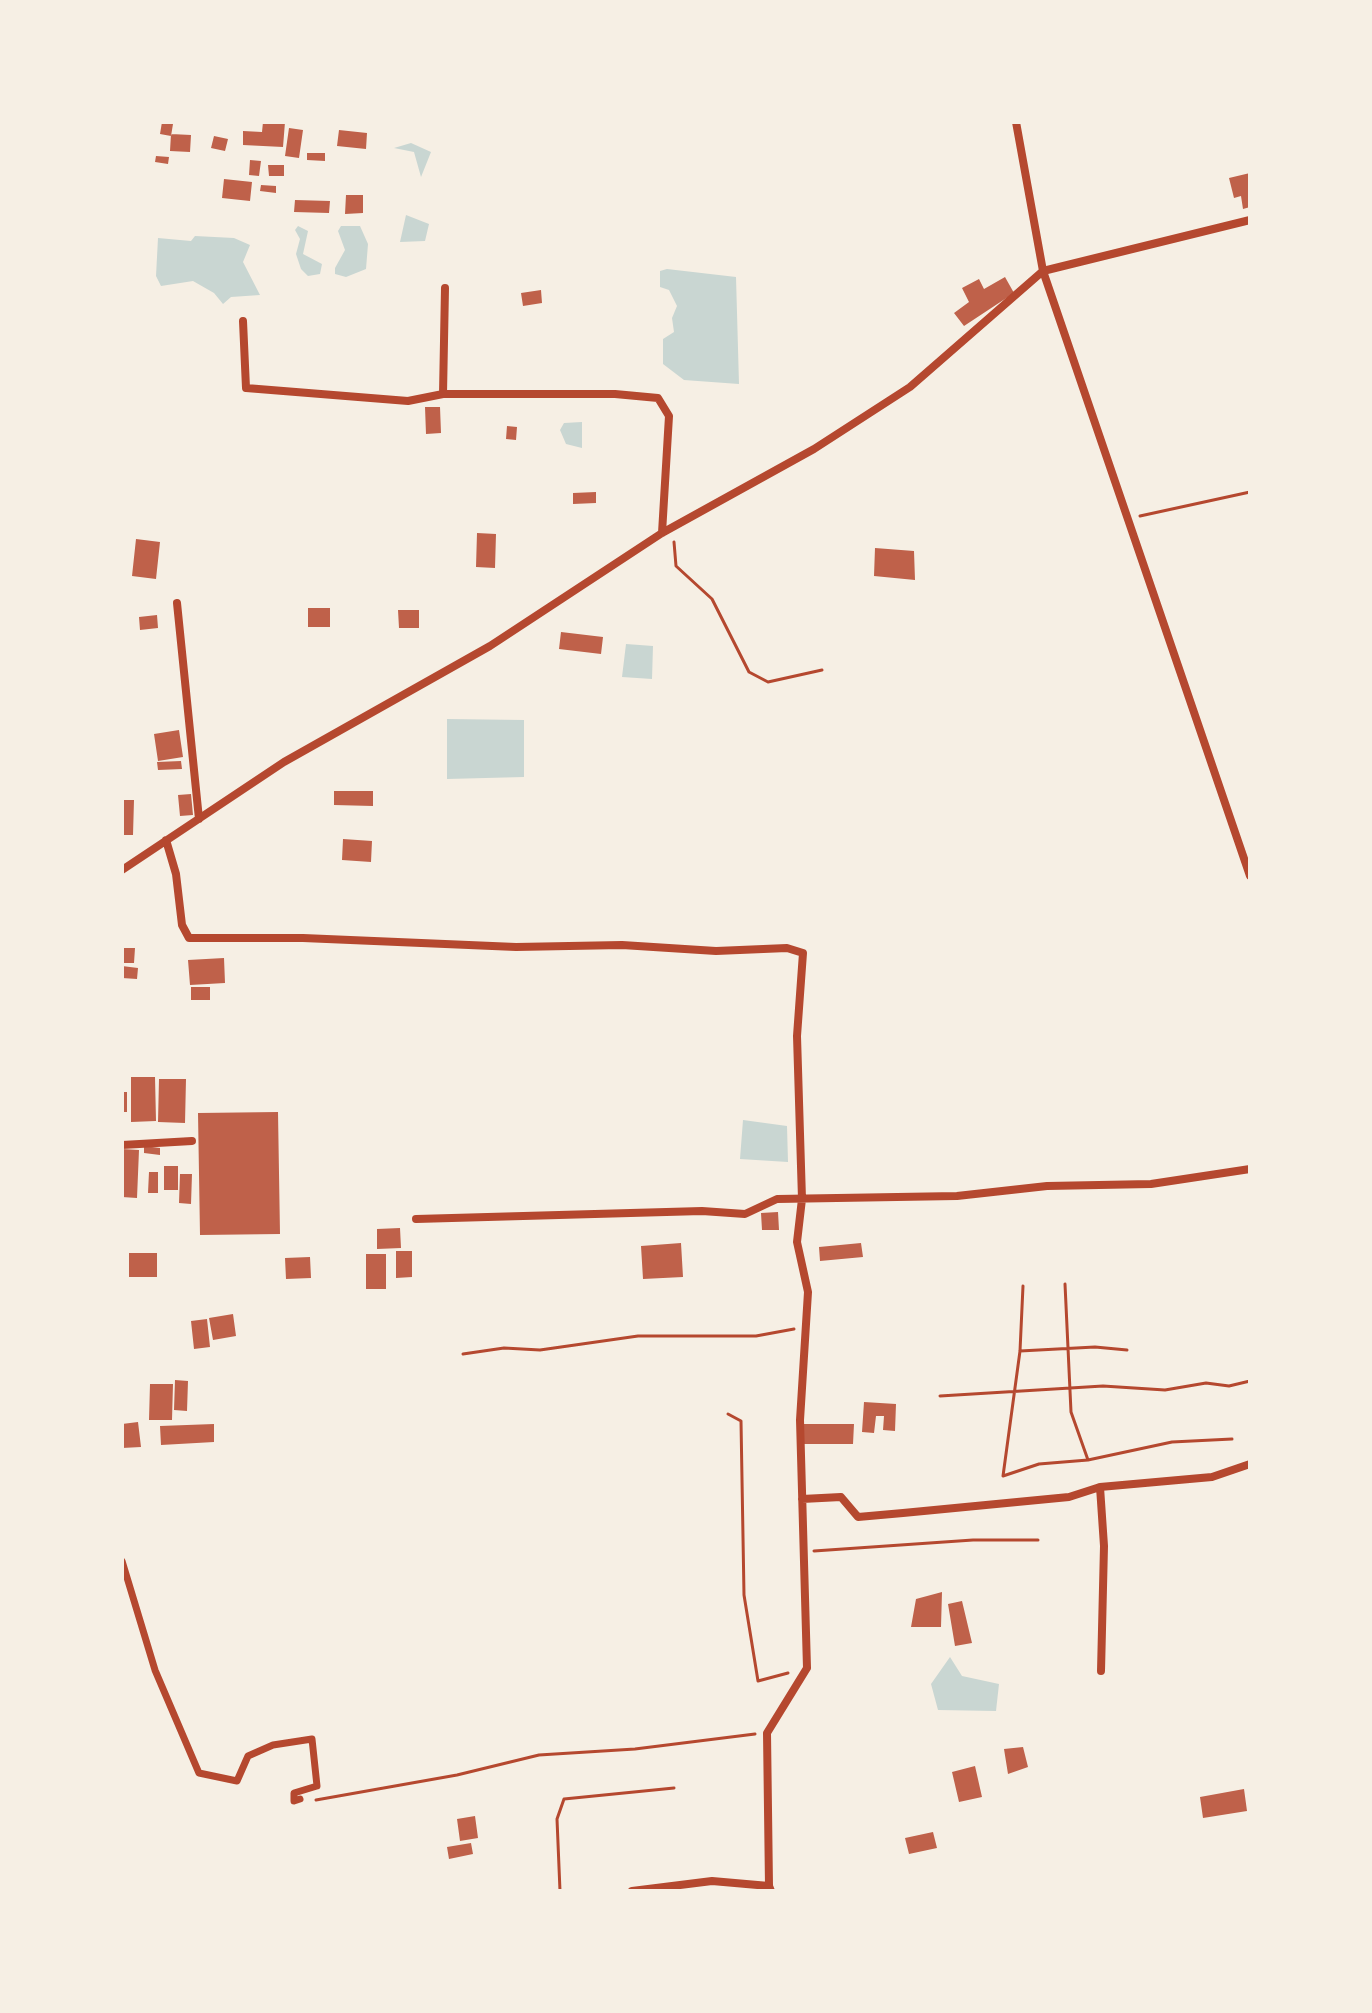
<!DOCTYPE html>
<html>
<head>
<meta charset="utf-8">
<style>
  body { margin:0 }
  #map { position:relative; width:1372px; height:2013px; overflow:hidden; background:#f6efe4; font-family:Inter,sans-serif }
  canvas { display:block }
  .frame { position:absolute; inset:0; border:124px solid #f6efe4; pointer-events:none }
</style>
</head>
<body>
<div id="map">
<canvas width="1372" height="2013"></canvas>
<div class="frame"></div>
</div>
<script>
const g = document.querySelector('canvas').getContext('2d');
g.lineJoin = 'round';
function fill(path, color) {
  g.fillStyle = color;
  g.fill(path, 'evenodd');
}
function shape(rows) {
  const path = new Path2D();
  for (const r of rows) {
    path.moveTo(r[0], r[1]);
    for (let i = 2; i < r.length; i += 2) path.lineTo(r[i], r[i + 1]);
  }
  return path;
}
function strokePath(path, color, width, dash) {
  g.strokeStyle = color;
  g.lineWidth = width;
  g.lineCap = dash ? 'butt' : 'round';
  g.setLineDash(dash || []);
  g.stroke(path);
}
fill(shape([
  [411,143,431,152,421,177,414,152,394,148],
  [406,215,429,224,425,241,400,242],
  [298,226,308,231,303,254,322,264,320,274,308,276,301,269,296,254,300,239,295,230],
  [341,226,360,226,368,244,366,269,346,277,335,274,335,268,345,250,338,231],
  [195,236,234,238,250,245,243,262,260,295,231,297,223,304,214,293,193,281,161,286,156,276,158,238,191,241],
  [667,269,736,277,739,384,684,380,663,364,663,339,674,332,672,318,677,306,669,290,660,287,660,271],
  [582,422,582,448,566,444,560,430,564,423],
  [626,644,653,646,652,679,622,677],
  [447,719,524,720,524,777,447,779],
  [743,1120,787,1126,788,1162,740,1159],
  [950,1657,962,1676,999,1684,996,1711,938,1710,931,1684]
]), '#c9d6d2');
fill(shape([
  [162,122,173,124,171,136,160,134],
  [263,122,285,122,283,147,243,145,243,131,262,132],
  [289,128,303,130,299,158,285,156],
  [339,130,367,133,366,149,337,146],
  [171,134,191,135,190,152,170,151],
  [214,136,228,139,225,151,211,148],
  [307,153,325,153,325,161,307,160],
  [156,156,169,157,168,164,155,162],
  [250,160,261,161,259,176,249,175],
  [268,165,284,165,284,176,269,176],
  [1250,173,1250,207,1243,209,1241,196,1234,198,1229,178],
  [224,179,252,182,250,201,222,198],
  [261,185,276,186,276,193,260,191],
  [346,195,363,195,363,213,345,214],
  [295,200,330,201,329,213,294,212],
  [1005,277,1014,293,964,326,954,313,969,302,962,288,979,279,984,289],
  [541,290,542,303,523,306,521,293],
  [425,407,440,407,441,433,426,434],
  [507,426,517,427,516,440,506,439],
  [596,492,596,503,573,504,573,493],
  [477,533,496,534,495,568,476,567],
  [136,539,160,542,156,579,132,576],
  [875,548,914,551,915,580,874,576],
  [308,608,330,608,330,627,308,627],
  [398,610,419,610,419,628,399,628],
  [157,615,158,628,140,630,139,617],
  [561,632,603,637,601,654,559,649],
  [179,730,183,757,158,761,154,734],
  [181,761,182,769,158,770,157,762],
  [334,791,373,791,373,806,334,805],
  [191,794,193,815,180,816,178,795],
  [122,800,134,800,133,835,122,835],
  [343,839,372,841,371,862,342,860],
  [122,948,135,948,134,963,122,963],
  [224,958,225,983,190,985,188,960],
  [122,966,138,968,137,979,122,978],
  [191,987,210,987,210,1000,191,1000],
  [131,1077,155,1077,156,1121,131,1122],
  [159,1079,186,1079,185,1123,158,1122],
  [122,1092,127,1092,127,1112,122,1112],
  [278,1112,280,1234,200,1235,198,1113],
  [144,1146,160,1148,160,1155,144,1153],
  [122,1149,139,1150,137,1198,122,1197],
  [164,1166,178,1166,178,1190,164,1190],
  [149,1172,158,1172,158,1193,148,1193],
  [180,1174,192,1174,191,1204,179,1203],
  [778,1212,779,1230,762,1230,761,1213],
  [400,1228,401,1248,377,1249,377,1229],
  [681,1243,683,1277,643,1279,641,1246],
  [861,1243,863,1257,820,1261,819,1247],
  [396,1251,412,1251,412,1277,396,1278],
  [129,1253,157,1253,157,1277,129,1277],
  [366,1254,386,1254,386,1289,366,1289],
  [310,1257,311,1278,286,1279,285,1258],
  [233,1314,236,1336,213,1340,209,1318],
  [207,1319,210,1347,194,1349,191,1321],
  [175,1380,188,1381,187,1411,174,1410],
  [150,1384,173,1384,172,1420,149,1420],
  [864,1402,896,1404,895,1431,883,1430,884,1416,876,1416,874,1433,862,1432],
  [138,1422,141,1447,122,1448,122,1424],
  [214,1424,214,1442,161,1445,160,1426],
  [804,1424,854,1424,853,1444,804,1444],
  [942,1592,941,1627,911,1627,916,1599],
  [962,1601,972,1643,955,1646,948,1604],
  [1023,1747,1028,1767,1008,1774,1004,1749],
  [975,1766,982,1797,959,1802,952,1772],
  [1244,1789,1247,1811,1203,1818,1200,1797],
  [475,1816,478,1838,460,1841,457,1819],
  [933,1832,937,1848,909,1854,905,1838],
  [471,1843,473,1854,449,1859,447,1847]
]), '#bf614a');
strokePath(shape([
  [1140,516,1250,492],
  [674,542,676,566,712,599,749,672,768,682,822,670],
  [1065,1284,1071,1412,1088,1460],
  [1023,1286,1020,1351,1003,1476,1039,1464,1088,1460,1172,1442,1232,1439],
  [1020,1351,1095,1347,1127,1350],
  [463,1354,504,1348,540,1350,638,1336,756,1336,794,1329],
  [940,1396,1103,1386,1165,1390,1206,1383,1229,1386,1250,1381],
  [728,1414,741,1421,744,1595,758,1681,788,1673],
  [814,1551,973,1540,1038,1540],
  [316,1800,457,1775,539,1755,635,1749,755,1734],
  [560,1891,557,1819,564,1799,674,1788]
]), '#b5482f', 3);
strokePath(shape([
  [122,1561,155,1670,199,1773,237,1781,248,1756,273,1745,312,1739,317,1786,294,1793,294,1801,300,1799]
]), '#b5482f', 7);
strokePath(shape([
  [1016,122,1043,271,1250,876],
  [243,321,246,388,408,401,443,394,615,394,658,398,669,416,662,533],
  [443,394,445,288],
  [177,603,199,819],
  [166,840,176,874,182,925,189,938,303,938,516,947,622,945,716,951,787,948,803,953,797,1036,802,1199,797,1242,808,1292,800,1420,807,1668,767,1733,769,1886],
  [122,870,284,762,490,646,662,533,814,449,910,387,1043,271,1250,220],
  [122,1145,192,1141],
  [416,1219,702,1211,745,1214,777,1199,957,1196,1047,1186,1151,1184,1250,1169],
  [1100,1487,1104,1546,1101,1671],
  [802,1499,841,1497,858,1517,903,1513,1069,1497,1100,1487,1212,1477,1250,1464],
  [632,1891,712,1881,769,1886,771,1891]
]), '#b5482f', 8);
</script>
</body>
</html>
